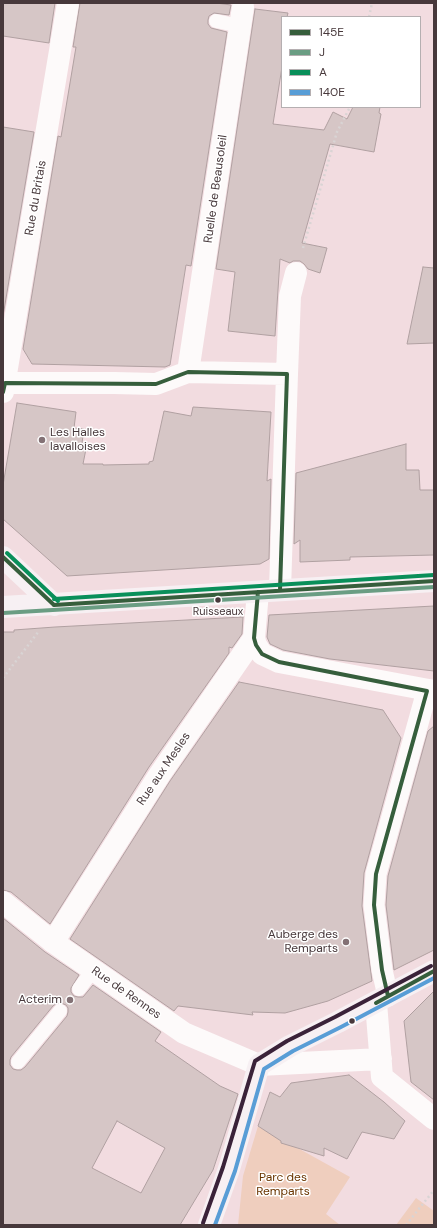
<!DOCTYPE html>
<html>
<head>
<meta charset="utf-8">
<style>
  body { margin:0 }
  #map { position:relative; width:437px; height:1228px; overflow:hidden; background:#f2dce0; font-family:"DM Sans",sans-serif }
  canvas { display:block }
  .frame { position:absolute; inset:0; border:4px solid #47383b; pointer-events:none }
  .legend { position:absolute; left:281px; top:16px; width:140px; height:92px; box-sizing:border-box; background:#fff; border:1px solid #b5afb1; margin:0; padding:5px 7px; list-style:none; font-size:12px; color:#47383b }
  .legend li { display:flex; align-items:center; gap:8px; height:20px }
  .legend b { width:20px; border:1px solid #b5afb1 }
</style>
</head>
<body>
<div id="map">
<canvas width="437" height="1228"></canvas>
<div class="frame"></div>
<ul class="legend">
<li><b style="height:5px;background:#365e3c"></b>145E</li>
<li><b style="height:5px;background:#6a9d83"></b>J</li>
<li><b style="height:5px;background:#098f5a"></b>A</li>
<li><b style="height:5px;background:#589dd6"></b>140E</li>
</ul>
</div>
<script>
const g = document.querySelector('canvas').getContext('2d');
g.lineJoin = 'round';
function fill(path, color) {
  g.fillStyle = color;
  g.fill(path, 'evenodd');
}
function shape(rows) {
  const path = new Path2D();
  for (const r of rows) {
    path.moveTo(r[0], r[1]);
    for (let i = 2; i < r.length; i += 2) path.lineTo(r[i], r[i + 1]);
  }
  return path;
}
function strokePath(path, color, width, dash) {
  g.strokeStyle = color;
  g.lineWidth = width;
  g.lineCap = dash ? 'butt' : 'round';
  g.setLineDash(dash || []);
  g.stroke(path);
}
function label(font, color, halo, rows, align = 'center') {
  g.font = font + ' "DM Sans",sans-serif';
  g.lineWidth = 3;
  g.setLineDash([]);
  g.textBaseline = 'middle';
  g.strokeStyle = halo;
  g.fillStyle = color;
  for (const [text, x, y, turn = 0] of rows) {
    g.save();
    g.translate(x, y);
    g.rotate((+turn || 0) * Math.PI / 180);
    g.textAlign = isNaN(turn) ? turn : align;
    if (halo) g.strokeText(text, 0, 0);
    g.fillText(text, 0, 0);
    g.restore();
  }
}
fill(shape([
  [258,1126,350,1177,326,1214,340,1225,238,1225,243,1176],
  [416,1198,434,1211,434,1225,396,1225]
]), '#efcebe');
const building = shape([
  [3,3,55,3,49,43,3,36,3,3],
  [80,3,216,3,231,5,229,15,214,13,209,16,208,20,208,24,211,28,227,32,191,266,186,265,170,365,165,367,32,364,23,349,58,136,61,137,76,47,73,47,80,3],
  [255,9,288,13,287,17,282,17,282,67,273,124,324,130,333,112,347,119,353,107,380,107,379,113,381,114,374,152,330,144,302,243,327,248,320,273,308,269,304,264,300,261,293,261,290,263,280,259,275,336,228,331,235,272,216,269,255,9],
  [3,127,34,132,3,316,3,127],
  [423,267,434,268,434,343,407,344,423,267],
  [17,403,76,412,74,428,84,429,82,443,87,444,83,464,103,464,103,465,149,464,149,462,153,461,164,411,191,416,193,407,271,412,267,481,271,479,269,559,260,564,67,576,3,519,3,485,17,403],
  [406,444,406,470,419,470,420,490,434,490,434,555,350,557,350,560,300,562,300,540,294,544,296,473,406,444],
  [434,606,434,671,330,659,283,650,270,644,267,637,269,615,434,606],
  [243,617,242,634,232,648,229,647,229,653,149,767,50,924,11,892,3,890,3,632,14,632,14,630,55,627,243,617],
  [239,682,383,710,401,738,364,873,362,906,372,981,328,1001,285,1013,252,1012,253,1015,178,1006,174,1011,70,939,170,781,239,682],
  [434,726,434,950,394,970,386,905,388,876,428,731,434,726],
  [3,918,45,952,79,975,71,988,71,992,74,996,78,997,83,997,93,985,161,1032,155,1041,220,1086,238,1094,213,1170,180,1225,3,1225,3,918],
  [57,1003,61,1003,66,1005,68,1008,68,1012,67,1016,25,1067,21,1070,17,1070,13,1069,10,1065,10,1060,11,1057,53,1006,57,1003],
  [117,1121,165,1148,141,1193,92,1168,117,1121],
  [434,991,434,1100,411,1082,404,1021,434,991],
  [349,1075,384,1102,405,1121,394,1139,362,1132,347,1159,324,1148,324,1156,281,1143,281,1141,258,1126,270,1092,280,1097,291,1083,349,1075]
]);
fill(building, '#d6c6c6');
strokePath(building, '#b0a0a1', 1);
strokePath(shape([
  [369,17,372,3],
  [303,248,337,132,350,107],
  [3,678,39,631],
  [406,1225,434,1190]
]), '#d9d4d4', 2.5, [2, 3]);
strokePath(shape([
  [216,21,240,26],
  [79,989,93,970],
  [18,1062,60,1011]
]), '#fdfafa', 14);
strokePath(shape([
  [388,996,382,970,374,905,376,874,427,691]
]), '#fdfafa', 21);
strokePath(shape([
  [188,372,243,7],
  [287,374,290,296,296,273],
  [5,383,114,383,156,384,188,372,287,374,280,590],
  [254,638,256,645,262,654,279,662,434,691],
  [53,942,160,774,254,638,258,592],
  [376,1003,382,1077,434,1119],
  [259,1065,381,1059]
]), '#fdfafa', 22);
strokePath(shape([
  [3,392,68,3],
  [3,902,53,942,184,1033,259,1065]
]), '#fdfafa', 22);
strokePath(shape([
  [3,557,54,605],
  [3,607,434,581],
  [209,1225,229,1169,259,1065,290,1046,338,1022,434,971]
]), '#f7f0f3', 22);
strokePath(shape([
  [3,392,5,383,156,384,188,372,287,374,280,590],
  [3,557,54,605],
  [258,592,254,638,256,645,262,654,279,662,427,691,376,874,374,905,382,970,388,996],
  [54,605,434,581],
  [376,1003,434,971]
]), '#365e3c', 4);
strokePath(shape([
  [3,613,434,587]
]), '#6a9d83', 4);
strokePath(shape([
  [7,553,58,601],
  [54,599,434,575]
]), '#098f5a', 4);
strokePath(shape([
  [215,1225,235,1171,264,1069,293,1051,341,1027,434,978]
]), '#589dd6', 4);
strokePath(shape([
  [203,1223,223,1167,255,1061,287,1041,335,1017,431,966]
]), '#3a2239', 4);
for (const [x, y, r, color] of [
  [42,440,4,"#837175"],
  [218,600,3.5,"#47383b"],
  [346,942,4,"#837175"],
  [70,1000,4,"#837175"],
  [352,1021,3.5,"#47383b"]
]) {
  const dot = new Path2D();
  dot.arc(x, y, r, 0, 2 * Math.PI);
  g.fillStyle = color;
  g.fill(dot);
  strokePath(dot, '#fff', 1.5);
}
label('11px', '#47383b', '#fff', [
  ["Ruisseaux",218,612]
]);
label('12px', '#47383b', '#fff', [
  ["Ruelle de Beausoleil",216,189,-82],
  ["Rue du Britais",36,198,-80],
  ["Rue aux Mesles",164,769,-56],
  ["Rue de Rennes",126,993,35]
]);
label('12px', '#47383b', '#fff', [
  ["Les Halles",50,433,"left"],
  ["lavalloises",50,447,"left"],
  ["Auberge des",338,935],
  ["Remparts",338,949],
  ["Acterim",62,1000]
], 'right');
label('12px', '#693500', '#fff', [
  ["Parc des",283,1178],
  ["Remparts",283,1192]
]);
</script>
</body>
</html>
